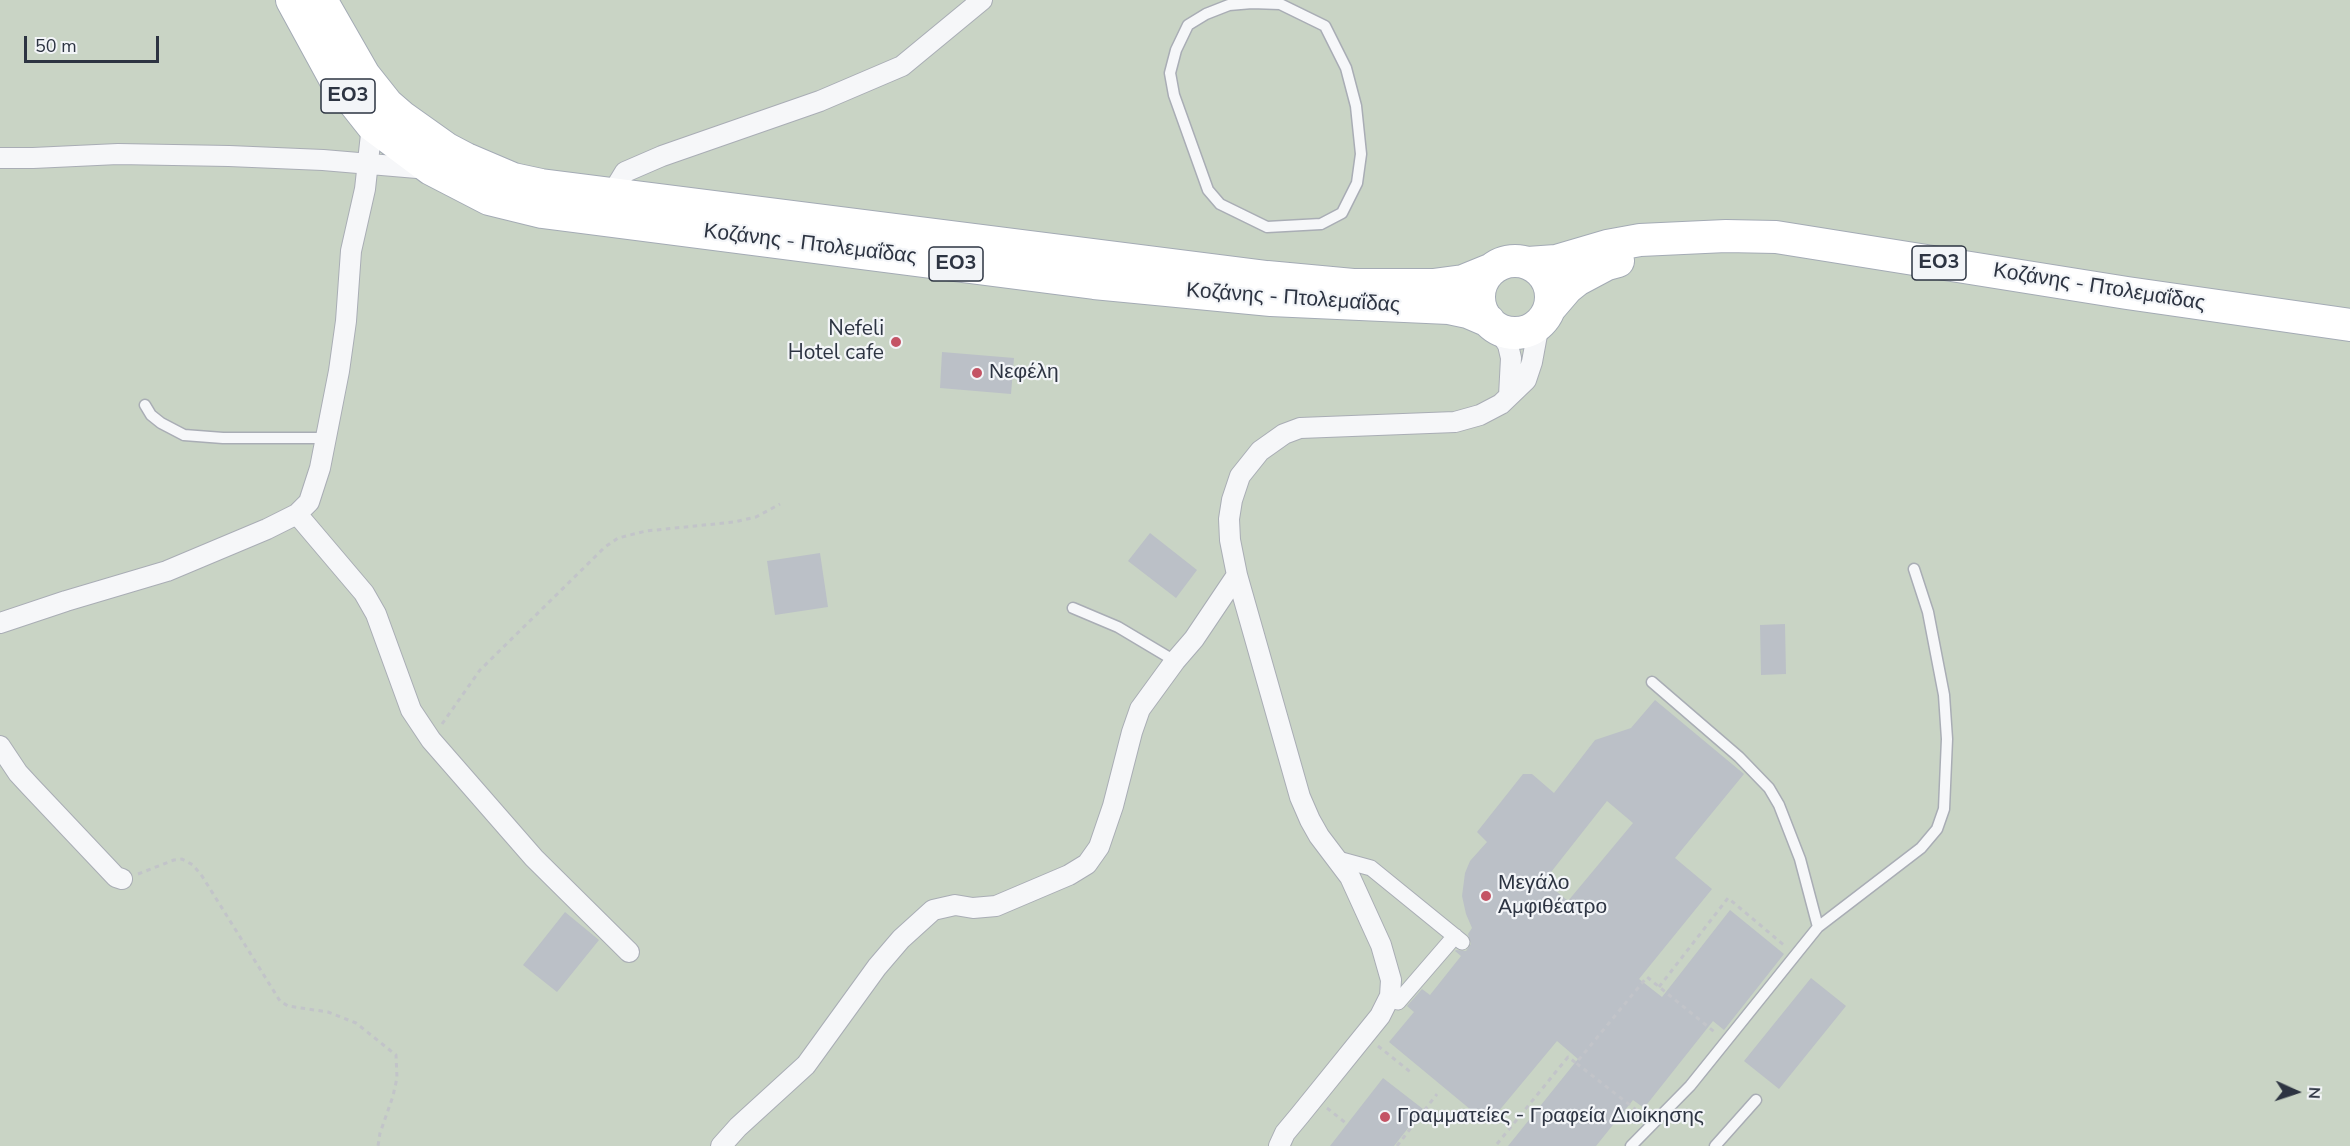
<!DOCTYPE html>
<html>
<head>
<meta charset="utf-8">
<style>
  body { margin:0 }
  #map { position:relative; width:2350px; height:1146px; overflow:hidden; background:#e4e6eb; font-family:"Nunito Sans",sans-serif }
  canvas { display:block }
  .north { position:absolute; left:2266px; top:1062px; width:60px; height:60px; -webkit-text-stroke:4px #f3f5f8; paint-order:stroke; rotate:93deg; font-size:16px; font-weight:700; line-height:24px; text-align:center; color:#2d3442 }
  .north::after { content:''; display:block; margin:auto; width:21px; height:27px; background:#2d3442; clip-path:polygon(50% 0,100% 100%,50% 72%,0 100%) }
  .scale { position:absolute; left:24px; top:36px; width:135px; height:27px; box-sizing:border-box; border:3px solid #2d3442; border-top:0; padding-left:8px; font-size:18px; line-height:21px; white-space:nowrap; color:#2d3442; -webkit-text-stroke:4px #f3f5f8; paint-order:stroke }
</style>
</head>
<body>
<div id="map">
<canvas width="2350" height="1146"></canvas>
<div class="north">N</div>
<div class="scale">50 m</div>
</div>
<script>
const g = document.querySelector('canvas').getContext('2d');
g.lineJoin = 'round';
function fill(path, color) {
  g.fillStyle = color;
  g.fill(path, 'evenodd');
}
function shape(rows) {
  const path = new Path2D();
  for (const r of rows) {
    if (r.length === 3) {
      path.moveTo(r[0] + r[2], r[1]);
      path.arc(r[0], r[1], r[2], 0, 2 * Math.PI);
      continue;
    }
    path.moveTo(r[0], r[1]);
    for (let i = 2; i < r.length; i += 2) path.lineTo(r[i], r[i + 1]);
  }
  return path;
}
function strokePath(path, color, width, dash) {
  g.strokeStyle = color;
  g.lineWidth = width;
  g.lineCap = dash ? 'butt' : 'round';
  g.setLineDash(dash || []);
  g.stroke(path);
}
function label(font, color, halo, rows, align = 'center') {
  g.font = font + ' "Nunito Sans",sans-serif';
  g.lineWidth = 4.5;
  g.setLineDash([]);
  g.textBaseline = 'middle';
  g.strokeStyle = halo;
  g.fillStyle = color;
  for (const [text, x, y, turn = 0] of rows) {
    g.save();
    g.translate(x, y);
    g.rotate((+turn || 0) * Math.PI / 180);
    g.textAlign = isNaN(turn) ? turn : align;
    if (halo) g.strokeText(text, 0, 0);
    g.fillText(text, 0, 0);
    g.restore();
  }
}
fill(shape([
  [0,0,2350,0,2350,1146,0,1146]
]), '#c9d4c5');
fill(shape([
  [942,352,1014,358,1011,394,940,388],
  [1150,533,1197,570,1176,598,1128,561],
  [820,553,828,607,775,615,767,561],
  [1785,624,1786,674,1761,675,1760,625],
  [1655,700,1744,774,1675,858,1712,889,1639,979,1662,997,1730,910,1784,954,1724,1030,1713,1021,1644,1108,1633,1100,1596,1146,1508,1146,1578,1059,1557,1041,1488,1124,1389,1042,1414,1012,1407,1006,1422,989,1430,995,1461,956,1455,951,1456,950,1466,951,1471,944,1468,934,1472,928,1466,914,1462,896,1465,873,1470,861,1487,842,1477,832,1523,774,1532,774,1554,793,1595,740,1631,728],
  [1607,801,1633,823,1568,901,1544,881],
  [565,912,599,940,557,992,523,965],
  [1811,978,1846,1006,1779,1089,1744,1061],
  [1383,1078,1423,1109,1394,1146,1330,1146]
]), '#bbc0c7');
const service = shape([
  [1252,3,1280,4,1325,26,1346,68,1356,106,1361,154,1357,183,1342,213,1321,224,1267,227,1220,204,1208,190,1174,95,1170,73,1176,50,1188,25,1206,14,1229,5,1252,3],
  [145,405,151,415,161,423,184,435,223,438,327,438],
  [1073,608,1118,627,1175,661],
  [1652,682,1739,757,1769,788,1779,805,1800,859,1818,927],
  [1631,1146,1690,1086,1818,927,1921,848,1937,829,1944,809,1947,739,1944,695,1928,612,1914,569],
  [1715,1146,1756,1100]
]);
const pedestrian = shape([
  [1338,859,1371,868,1462,942],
  [1390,996,1398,1002,1455,936]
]);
const minor = shape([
  [0,158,33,158,118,154,229,156,323,160,429,169],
  [611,195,625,172,662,156,820,101,902,66,982,0],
  [1497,328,1508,345,1511,358,1509,396],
  [297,514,364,593,376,614,411,710,431,740,534,858,629,952],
  [0,623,66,601,167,571,267,529,297,514,309,502,320,468,339,371,346,321,351,251,365,189,372,125],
  [0,746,18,773,30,786,116,877,122,879],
  [721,1146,738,1127,806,1065,877,967,901,939,933,910,955,905,973,908,996,906,1069,875,1087,864,1099,847,1113,806,1132,732,1140,709,1175,661,1194,639,1237,575],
  [1279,1146,1285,1133,1300,1115,1380,1016,1390,996,1391,980,1381,945,1350,877,1319,836,1310,820,1300,797,1237,575,1230,540,1229,519,1232,500,1240,476,1260,451,1284,434,1300,428,1455,422,1480,415,1501,404,1526,380,1532,362,1539,324]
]);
const primary = shape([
  [292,0,334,77,372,125,431,169,489,199,542,212,1094,283,1271,300,1449,308,1468,312,1489,321],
  [321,0,364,75,387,104,402,117,447,149,466,159,513,179,541,185,1267,277,1353,285,1433,285,1463,281,1490,270],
  [1515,297,36],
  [1528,263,1556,261,1607,246,1640,240,1726,236,1776,237,2127,293,2350,325],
  [1549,309,1567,288,1577,280,1607,264,1618,261]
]);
strokePath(service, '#a9adb5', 13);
strokePath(pedestrian, '#a9adb5', 17);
strokePath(minor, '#a9adb5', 22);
strokePath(primary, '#a4abb5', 34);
strokePath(shape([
  [442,724,480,670,605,547,618,538,646,531,734,522,756,517,780,504],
  [138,874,174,860,182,859,193,865,202,876,280,1001,288,1006,328,1012,356,1023,396,1055,397,1078,393,1096,380,1133,378,1146],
  [1659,987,1728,898,1785,946],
  [1378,1046,1413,1074],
  [1327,1108,1347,1124],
  [1644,1116,1576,1063,1647,977,1717,1034],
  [1497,1144,1568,1057,1576,1063],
  [1397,1146,1437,1094]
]), '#c2c4c9', 3, [4.5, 4.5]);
strokePath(service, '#f6f7f9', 10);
strokePath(pedestrian, '#f6f7f9', 15);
strokePath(minor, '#f6f7f9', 20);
strokePath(primary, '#fff', 32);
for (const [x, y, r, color] of [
  [896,342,6,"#c45465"],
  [977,373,6,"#c45465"],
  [1486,896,6,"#c45465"],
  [1385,1117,6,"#c45465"]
]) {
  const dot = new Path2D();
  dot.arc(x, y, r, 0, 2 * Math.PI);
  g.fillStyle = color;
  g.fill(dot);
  strokePath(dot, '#f3f5f8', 2);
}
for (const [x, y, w] of [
  [348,96,54],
  [1939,263,54],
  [956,264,54]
]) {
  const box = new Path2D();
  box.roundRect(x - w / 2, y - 17, w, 34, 4.5);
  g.fillStyle = '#f3f5f8';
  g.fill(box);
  strokePath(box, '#2d3442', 1.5);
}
label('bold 20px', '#2d3442', null, [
  ["ΕΟ3",348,96],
  ["ΕΟ3",1939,263],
  ["ΕΟ3",956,264]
]);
label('21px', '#2d3442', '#f3f5f8', [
  ["Κοζάνης - Πτολεμαΐδας",810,245,7],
  ["Κοζάνης - Πτολεμαΐδας",2099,288,9],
  ["Κοζάνης - Πτολεμαΐδας",1293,299,4]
]);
label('21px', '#2d3442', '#f3f5f8', [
  ["Nefeli",884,330,"right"],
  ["Hotel cafe",884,354,"right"],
  ["Νεφέλη",989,373],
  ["Μεγάλο",1498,884],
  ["Αμφιθέατρο",1498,908],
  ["Γραμματείες - Γραφεία Διοίκησης",1397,1117]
], 'left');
</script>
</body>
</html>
